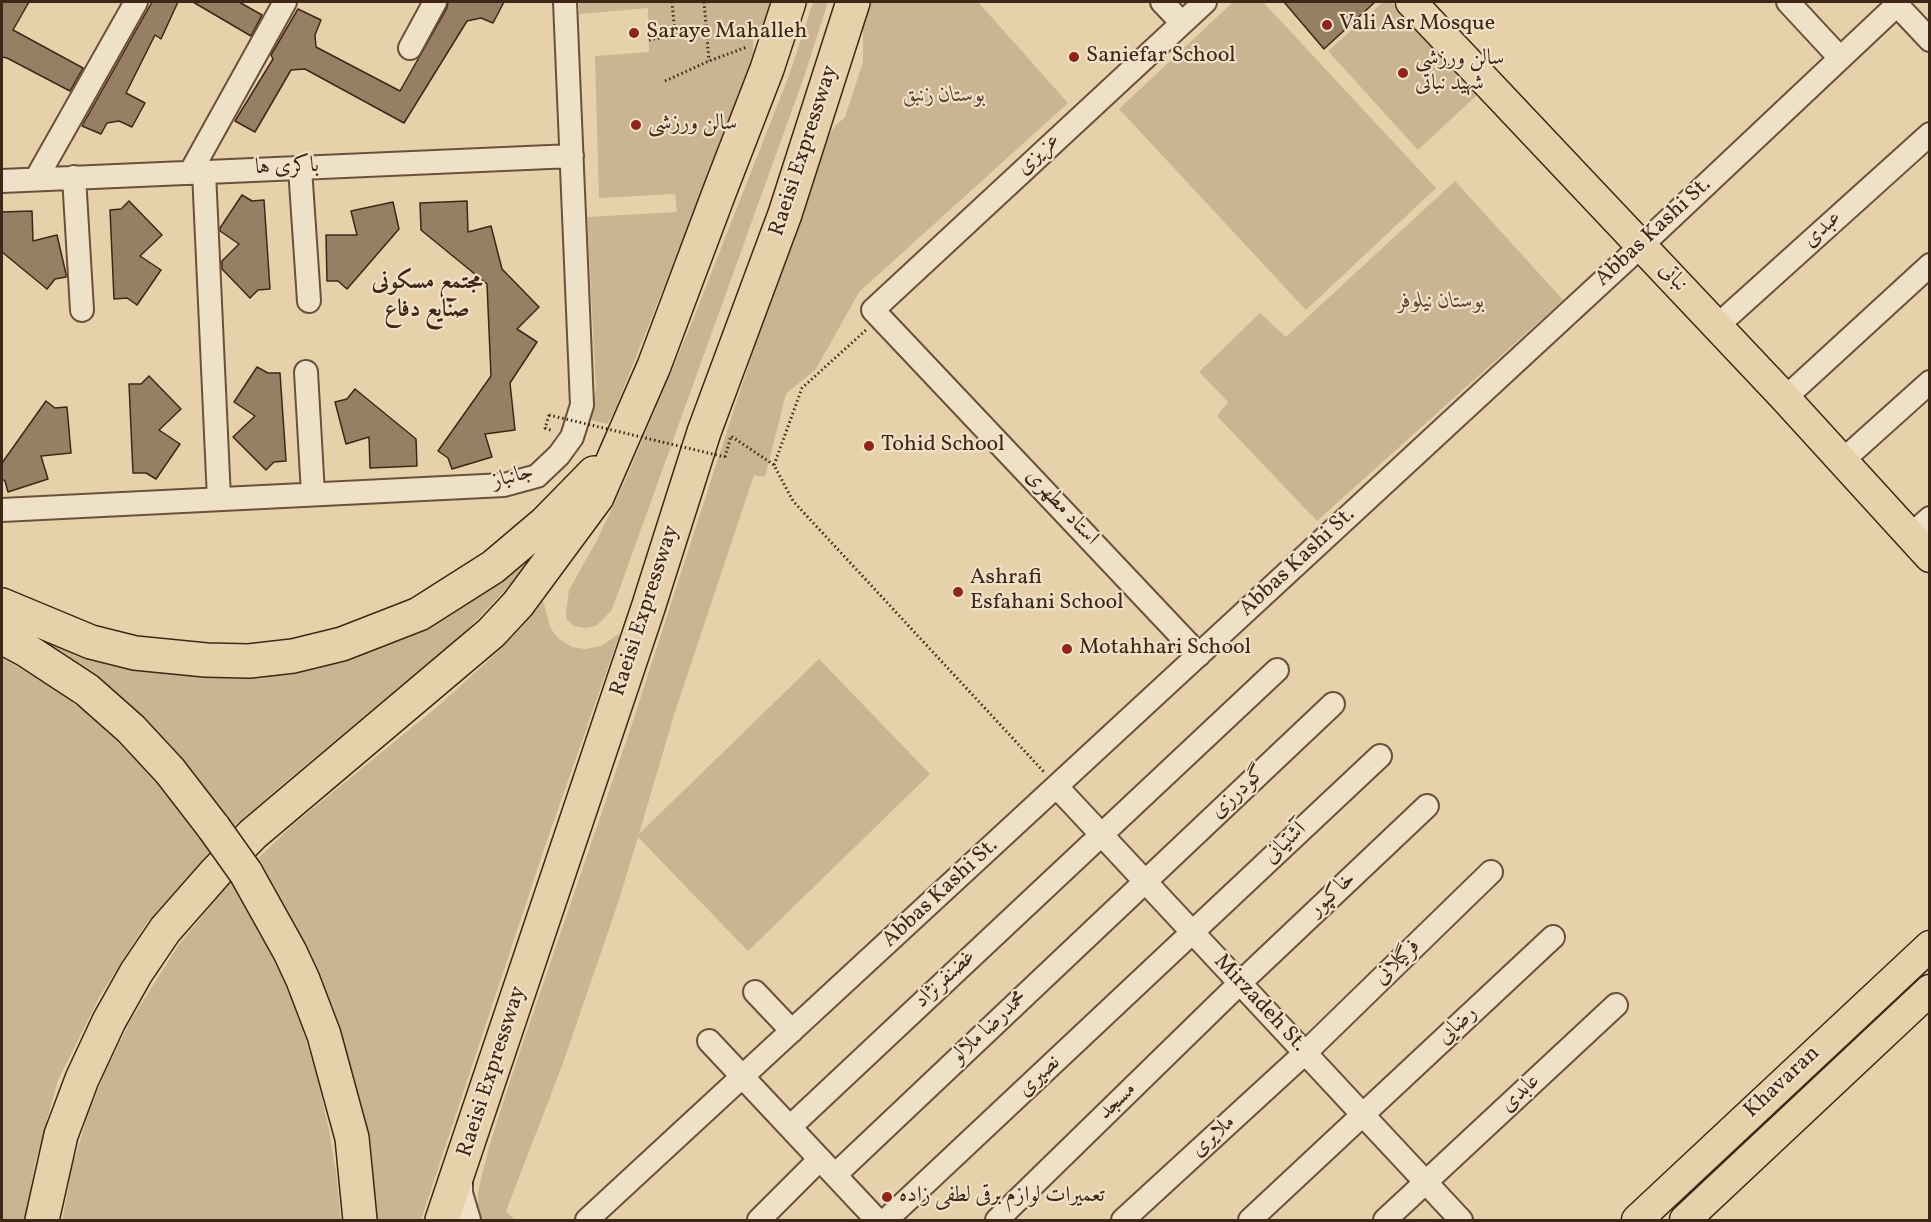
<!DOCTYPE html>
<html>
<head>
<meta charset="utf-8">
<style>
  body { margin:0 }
  #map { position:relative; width:1931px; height:1222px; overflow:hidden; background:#e7d1ab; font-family:Vollkorn,serif }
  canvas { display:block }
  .frame { position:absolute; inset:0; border:3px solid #402617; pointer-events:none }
</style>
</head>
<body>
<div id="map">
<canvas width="1931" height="1222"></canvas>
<div class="frame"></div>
</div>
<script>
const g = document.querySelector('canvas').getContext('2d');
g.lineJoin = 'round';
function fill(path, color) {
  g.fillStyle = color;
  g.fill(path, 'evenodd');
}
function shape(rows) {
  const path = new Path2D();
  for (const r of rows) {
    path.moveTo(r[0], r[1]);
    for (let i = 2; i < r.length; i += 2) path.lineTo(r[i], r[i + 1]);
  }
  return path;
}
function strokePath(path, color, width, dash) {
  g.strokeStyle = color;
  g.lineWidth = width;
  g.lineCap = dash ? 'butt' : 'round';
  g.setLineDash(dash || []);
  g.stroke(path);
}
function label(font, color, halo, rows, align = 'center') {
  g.font = font + ' Vollkorn,Amiri,serif';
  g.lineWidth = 4.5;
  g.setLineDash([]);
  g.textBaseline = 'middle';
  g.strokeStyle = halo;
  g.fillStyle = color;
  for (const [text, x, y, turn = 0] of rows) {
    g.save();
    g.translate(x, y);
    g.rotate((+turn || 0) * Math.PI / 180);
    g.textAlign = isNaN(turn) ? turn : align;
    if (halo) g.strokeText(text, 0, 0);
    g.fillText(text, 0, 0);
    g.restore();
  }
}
fill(shape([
  [579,2,773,2,762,33,753,38,754,61,614,412,607,424,588,419,596,389,587,217,677,212,675,194,599,198,595,56,649,52,648,8,579,14],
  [813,2,828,2,805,74,618,593,611,611,596,626,586,628,574,626,567,620,566,612,569,590,597,540,626,479,690,327,790,73],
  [871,2,978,2,1068,103,859,292,816,369,786,394,765,477,754,475,674,715,639,834,819,659,930,774,748,951,638,837,618,903,562,1066,506,1211,515,1220,478,1220,478,1192,489,1147,512,1075,632,724,738,397,825,140,835,126,845,117,863,62,863,28],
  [1233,2,1263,2,1436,188,1306,310,1119,109],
  [1383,2,1391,2,1478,94,1418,150,1328,51],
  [1455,181,1563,300,1317,521,1217,416,1228,402,1199,372,1260,313,1286,337],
  [550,529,535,554,511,584,463,634,283,784,232,828,197,777,170,746,147,724,92,675,65,655,2,618,305,662],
  [543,601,551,629,559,639,572,647,585,649,601,646,620,633,544,849,421,1220,377,1220,373,1179,363,1121,255,861,294,824,437,707,489,660,522,627],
  [2,658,42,681,83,710,121,745,158,782,212,850,146,924,100,996,58,1080,35,1164,25,1220,2,1220],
  [233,879,253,913,279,967,298,1014,317,1077,329,1130,336,1172,341,1220,62,1220,73,1164,87,1117,106,1070,132,1018,180,943]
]), '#cbb492');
const building = shape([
  [2,2,29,2,13,30,83,68,70,91,7,58,2,57,2,2],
  [152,2,178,2,161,39,155,35,126,93,145,103,132,127,119,121,107,123,101,134,82,126,152,2],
  [193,2,239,2,262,15,251,36,193,2],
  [448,2,504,2,493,23,481,18,467,21,404,123,305,69,291,70,255,132,235,121,273,59,271,55,298,9,321,20,315,35,316,47,400,91,447,8,448,2],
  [1284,2,1375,2,1324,49,1284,2],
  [242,195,252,201,264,200,270,289,258,290,250,298,222,269,222,261,239,244,220,231,220,228,242,195],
  [129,201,162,235,140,256,161,270,137,305,127,298,114,299,110,210,121,209,129,201],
  [467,201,468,232,491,226,502,269,539,307,517,329,537,342,510,383,515,430,485,434,492,457,452,469,448,458,438,451,491,376,487,284,421,230,420,203,467,201],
  [393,202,399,229,347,289,338,281,327,281,326,235,357,235,351,211,393,202],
  [32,211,33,241,57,235,66,274,66,277,55,279,47,289,2,252,2,212,32,211],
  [257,367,268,373,280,373,286,461,274,462,266,470,233,437,255,416,234,402,257,367],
  [149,376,181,409,159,430,180,444,156,479,146,473,133,473,129,384,141,384,149,376],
  [355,389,416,439,417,466,370,468,369,437,346,444,335,402,347,399,355,389],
  [46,401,55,408,67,407,71,453,41,456,48,479,8,492,5,481,2,479,2,463,46,401]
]);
fill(building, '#977f64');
strokePath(building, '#402617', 1.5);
const minor = shape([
  [1162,2,1182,23],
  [1788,2,1840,58],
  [1897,5,1930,40],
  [410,48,435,2],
  [300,168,309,301],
  [204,172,219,499],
  [190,173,285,2],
  [74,177,82,310],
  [36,179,136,2],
  [2,181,572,156],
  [1717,326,1930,134],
  [306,372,313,494],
  [1785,398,1930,265],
  [1842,461,1930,382],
  [2,510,504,485,537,476,559,455,572,437,582,405,565,2],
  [1910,536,1930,518],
  [1199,655,873,310,1205,2],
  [1057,787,1461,1220],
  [755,992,792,1031],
  [709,1041,877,1220],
  [790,1127,1277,670],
  [461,1175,461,1193,469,1220],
  [835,1175,1333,704],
  [587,1220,1641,246,1900,2],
  [759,1220,820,1159],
  [886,1220,1380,756],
  [997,1220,1240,983,1427,806],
  [1123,1220,1305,1053,1491,872],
  [1250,1220,1553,937],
  [1385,1220,1616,1005]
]);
const major = shape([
  [1411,2,1785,398,1930,557],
  [1637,1220,1930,946],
  [1685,1220,1930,990]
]);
const highway = shape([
  [2,605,91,642,135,653,206,660,249,661,293,656,342,644,419,614,493,567,545,523,594,473],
  [2,637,26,650,87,690,131,729,170,771,214,828],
  [246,873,290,952,303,980,324,1035,352,1138,360,1220],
  [42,1220,61,1135,82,1079,109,1021,136,973,165,930,216,872,253,834,491,633,518,604,597,497,654,366,719,193,767,69,789,2],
  [442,1220,648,608,704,432,785,214,853,2]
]);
strokePath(minor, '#6a513c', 26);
strokePath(major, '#402617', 33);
strokePath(highway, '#402617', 36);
strokePath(shape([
  [704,2,709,61],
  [649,40,675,35,672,2],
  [665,81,709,61,747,47],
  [549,415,545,428,553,431],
  [725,457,731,436,774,465,793,501,1044,772],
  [774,465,802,388,866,330]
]), '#402617', 3, [1.5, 3]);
strokePath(minor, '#efe1c8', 22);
strokePath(major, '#e7d1ab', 30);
strokePath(highway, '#e7d1ab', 33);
const highwayBridge = shape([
  [214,828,246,873]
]);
strokePath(highwayBridge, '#402617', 36, []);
strokePath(shape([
  [549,415,725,457]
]), '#402617', 3, [1.5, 3]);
strokePath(highwayBridge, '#e7d1ab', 33);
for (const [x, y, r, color] of [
  [1327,25,6,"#8f2418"],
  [634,33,6,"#8f2418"],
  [1074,57,6,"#8f2418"],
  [1403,73,6,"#8f2418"],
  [636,125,6,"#8f2418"],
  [869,446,6,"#8f2418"],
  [958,592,6,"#8f2418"],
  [1067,649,6,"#8f2418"],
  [887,1197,6,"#8f2418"]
]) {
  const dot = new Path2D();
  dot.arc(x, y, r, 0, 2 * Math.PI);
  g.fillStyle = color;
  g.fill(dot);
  strokePath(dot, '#efe1c8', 2);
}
label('22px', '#402617', '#efe1c8', [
  ["Vali Asr Mosque",1339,25],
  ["Saraye Mahalleh",646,33],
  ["Saniefar School",1086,57],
  ["سالن ورزشی",1415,60],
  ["شهید نباتی",1415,85],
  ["سالن ورزشی",648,125],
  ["Tohid School",881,446],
  ["Ashrafi",970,579],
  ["Esfahani School",970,604],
  ["Motahhari School",1079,649],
  ["تعمیرات لوازم برقی لطفی زاده",899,1197]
], 'left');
label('italic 22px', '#5c4230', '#efe1c8', [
  ["بوستان زنبق",944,97],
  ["بوستان نیلوفر",1441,303]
]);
label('22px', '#402617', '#efe1c8', [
  ["Raeisi Expressway",805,151,-72],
  ["عزیزی",1039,155,-43],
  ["باکری ها",287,168,-2],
  ["عبدی",1823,230,-42],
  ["Abbas Kashi St.",1654,233,-43],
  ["نباتی",1672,278,47],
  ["جانباز",513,478,-15],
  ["استاد مطهری",1061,508,47],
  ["Abbas Kashi St.",1298,563,-43],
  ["Raeisi Expressway",646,611,-72],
  ["گودرزی",1239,793,-43],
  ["آشتیانی",1286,844,-43],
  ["Abbas Kashi St.",941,894,-43],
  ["خاکپور",1333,895,-43],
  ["فرگیلانی",1398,963,-44],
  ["غضنفرنژاد",946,980,-43],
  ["Mirzadeh St.",1259,1004,47],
  ["رضایی",1458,1026,-43],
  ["محمدرضا ملالو",990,1028,-43],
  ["Raeisi Expressway",493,1072,-72],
  ["نصیری",1040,1077,-43],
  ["Khavaran",1783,1083,-43],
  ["عابدی",1521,1094,-43],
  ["مسجد",1118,1102,-44],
  ["ملایری",1214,1137,-42]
]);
label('bold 24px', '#402617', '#efe1c8', [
  ["مجتمع مسکونی",427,284],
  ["صنایع دفاع",427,312]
]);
</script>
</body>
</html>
